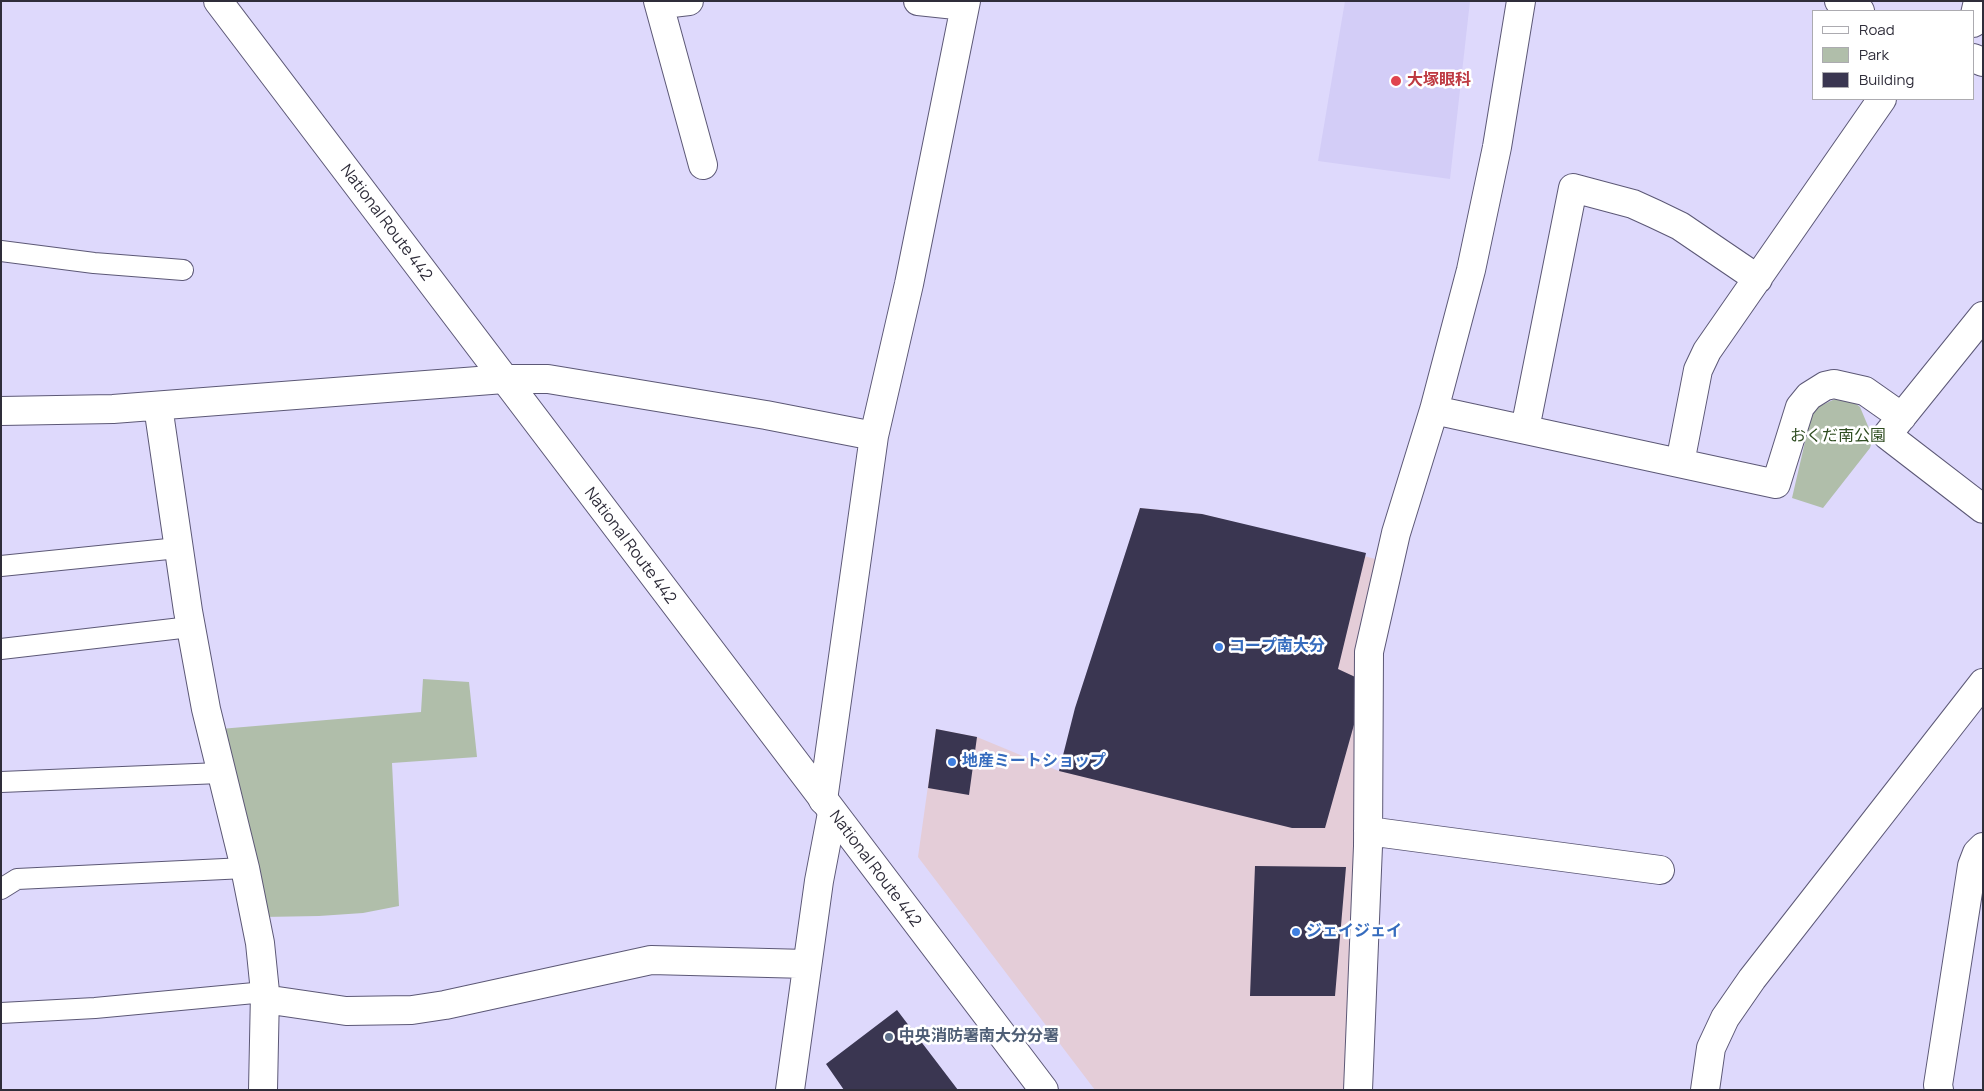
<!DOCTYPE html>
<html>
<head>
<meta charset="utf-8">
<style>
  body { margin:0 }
  #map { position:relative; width:1984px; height:1091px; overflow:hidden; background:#ded9fc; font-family:Manrope,sans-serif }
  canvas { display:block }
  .frame { position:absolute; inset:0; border:2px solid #2f2d3a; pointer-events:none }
  .legend { position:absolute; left:1812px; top:10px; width:162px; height:90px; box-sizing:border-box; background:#fff; border:1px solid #acabb0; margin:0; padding:6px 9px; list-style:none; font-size:15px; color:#2f2d3a }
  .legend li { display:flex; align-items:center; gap:10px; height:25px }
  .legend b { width:25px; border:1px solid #acabb0 }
</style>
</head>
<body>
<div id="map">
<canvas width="1984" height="1091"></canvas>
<div class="frame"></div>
<ul class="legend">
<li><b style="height:6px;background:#fff"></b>Road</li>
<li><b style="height:14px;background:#b0beaa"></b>Park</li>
<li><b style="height:14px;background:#3a3651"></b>Building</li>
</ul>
</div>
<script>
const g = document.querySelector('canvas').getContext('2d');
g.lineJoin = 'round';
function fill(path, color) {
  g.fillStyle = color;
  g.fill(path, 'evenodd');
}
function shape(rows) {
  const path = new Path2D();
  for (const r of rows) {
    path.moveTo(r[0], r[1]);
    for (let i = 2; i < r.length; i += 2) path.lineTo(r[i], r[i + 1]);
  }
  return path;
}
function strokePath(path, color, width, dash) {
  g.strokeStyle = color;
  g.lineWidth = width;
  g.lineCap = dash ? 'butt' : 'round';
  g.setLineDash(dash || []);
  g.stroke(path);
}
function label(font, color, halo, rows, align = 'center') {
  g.font = font + ' Manrope,"Noto Sans JP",sans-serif';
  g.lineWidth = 5;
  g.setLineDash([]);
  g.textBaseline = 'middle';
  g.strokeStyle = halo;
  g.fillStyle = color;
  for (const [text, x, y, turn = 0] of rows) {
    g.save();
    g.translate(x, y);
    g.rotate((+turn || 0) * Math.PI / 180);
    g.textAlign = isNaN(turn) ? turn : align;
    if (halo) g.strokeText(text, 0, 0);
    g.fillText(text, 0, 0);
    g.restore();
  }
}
fill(shape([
  [1140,508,1202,514,1387,562,1345,1090,1095,1090,918,857,936,729,977,737,1059,771]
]), '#e4cdd8');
fill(shape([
  [1345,1,1470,1,1450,179,1318,161]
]), '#d3cdf7');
fill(shape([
  [1835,399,1851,400,1860,407,1873,438,1870,448,1823,508,1792,498,1811,416,1818,407],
  [423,679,469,682,477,757,392,763,399,906,363,913,319,916,263,917,220,729,421,712]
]), '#b0beaa');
fill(shape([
  [1140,508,1202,514,1366,553,1338,669,1366,682,1325,828,1292,828,1059,771,1075,708],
  [936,729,977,737,969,795,928,788],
  [1255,866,1346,867,1335,996,1250,996],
  [897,1010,958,1090,844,1090,826,1064]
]), '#3a3651');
const lane = shape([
  [1,251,94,263,183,270],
  [1,566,178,548],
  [1,649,190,627],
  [1,782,220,773],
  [1,889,17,879,245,868],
  [1,1013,95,1008,265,992]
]);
const street = shape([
  [658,1,703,165],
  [664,1,672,3,689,1],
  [918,1,965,6],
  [1839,1,1860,11],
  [1973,23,1978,1],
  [1973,58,1983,62],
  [1983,316,1887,435,1983,509],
  [158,406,188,611,206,709,245,868,260,943,265,992,263,1090],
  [1434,410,1776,484,1800,407,1809,396,1825,386,1834,384,1865,391,1902,417],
  [1,411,113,409,504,379,548,379,766,415,874,436,909,284,966,1],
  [1525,429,1573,188,1633,204,1655,214,1680,226,1758,279],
  [1680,463,1698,370,1707,351,1882,99],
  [823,800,874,436],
  [1368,831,1660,870],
  [264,999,346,1011,412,1010,445,1005,651,960,807,964],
  [790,1090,819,881,832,813],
  [1358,1090,1368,846,1369,652,1396,533,1434,410,1471,270,1497,147,1521,1],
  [1705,1090,1711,1048,1725,1018,1752,979,1983,683],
  [1939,1090,1938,1085,1972,866,1977,853,1983,847]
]);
const highway = shape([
  [218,1,1044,1090]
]);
strokePath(lane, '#5c5876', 22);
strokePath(street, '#5c5876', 30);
strokePath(highway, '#5c5876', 30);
strokePath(lane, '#fff', 20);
strokePath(street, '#fff', 28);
strokePath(highway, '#fff', 28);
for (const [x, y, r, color] of [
  [1396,81,6,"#e0444e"],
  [1219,647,5,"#3f7fe0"],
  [952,762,5,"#3f7fe0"],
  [1296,932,5,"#3f7fe0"],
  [889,1037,5,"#5c6f8a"]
]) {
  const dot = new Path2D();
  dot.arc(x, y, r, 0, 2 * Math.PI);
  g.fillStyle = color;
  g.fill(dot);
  strokePath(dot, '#fff', 2);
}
label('bold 16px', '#be3a42', '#fff', [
  ["大塚眼科",1407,81]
], 'left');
label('16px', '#2f2d3a', '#fff', [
  ["National Route 442",386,223,53],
  ["National Route 442",630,546,53],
  ["National Route 442",875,869,53]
]);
label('16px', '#2f4d21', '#fff', [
  ["おくだ南公園",1838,437]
]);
label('bold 16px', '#366cbe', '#fff', [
  ["コープ南大分",1229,647],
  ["地産ミートショップ",962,762],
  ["ジェイジェイ",1306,932]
], 'left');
label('bold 16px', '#4e5e75', '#fff', [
  ["中央消防署南大分分署",899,1037]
], 'left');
</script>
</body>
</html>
